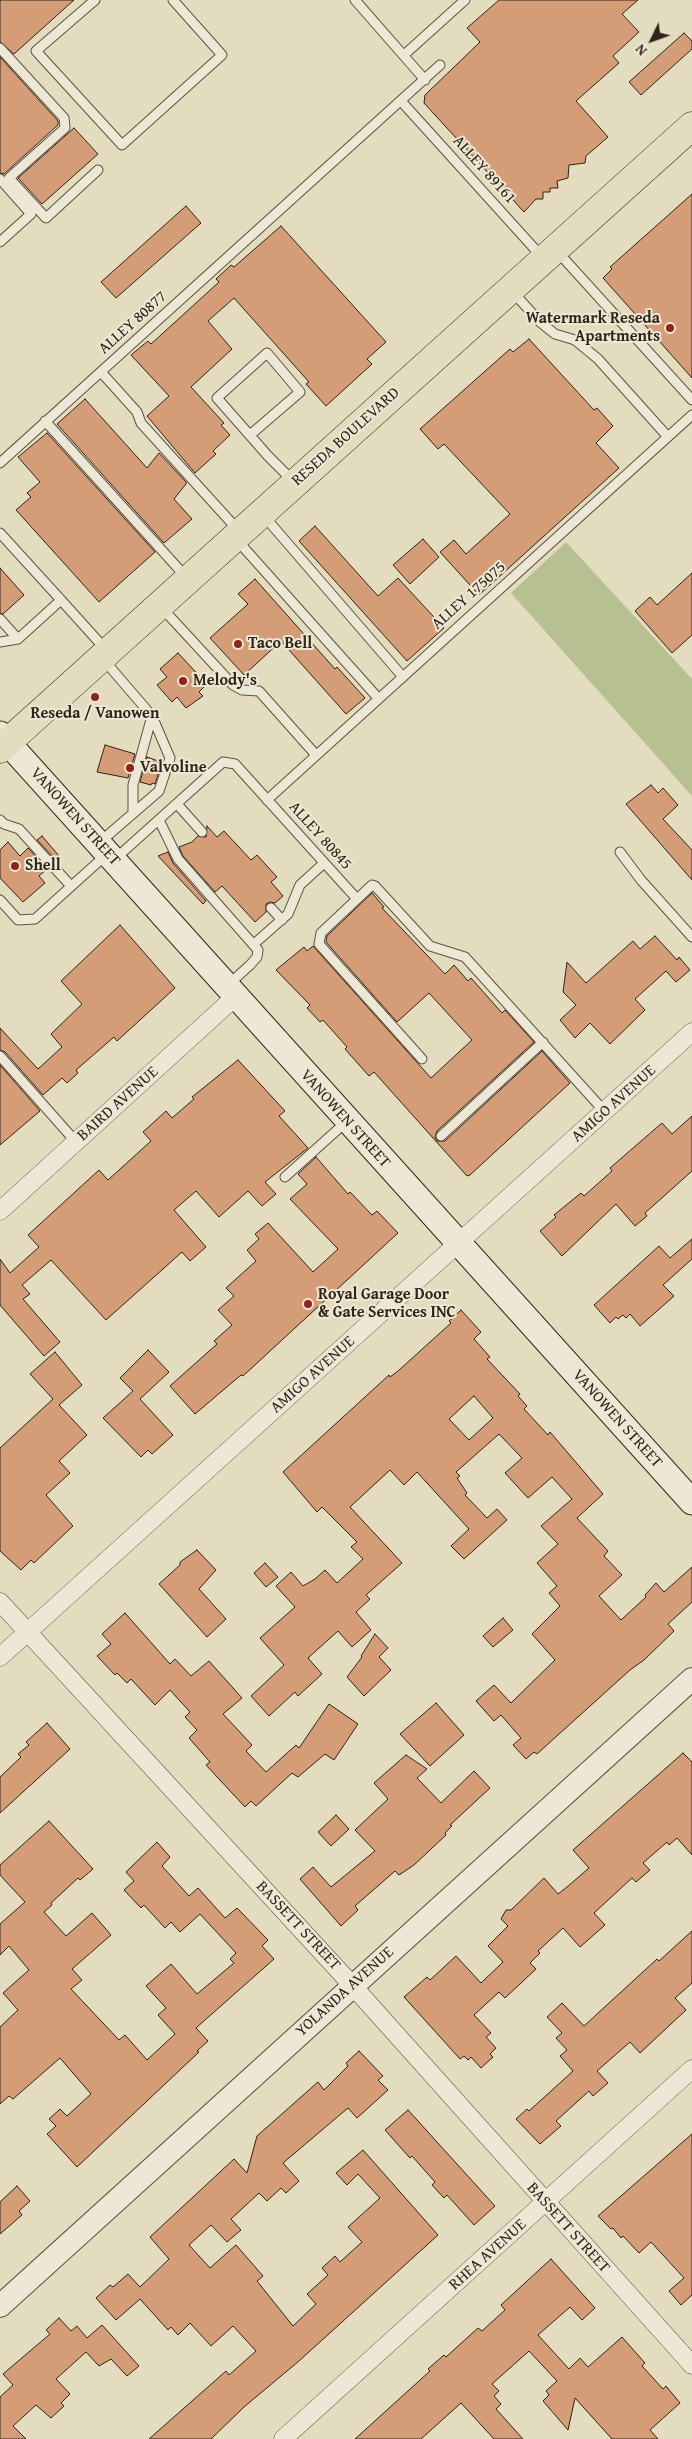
<!DOCTYPE html>
<html>
<head>
<meta charset="utf-8">
<style>
  body { margin:0 }
  #map { position:relative; width:692px; height:2439px; overflow:hidden; background:#e4dcbf; font-family:"Gentium Book Plus",serif }
  canvas { display:block }
  .north { position:absolute; left:627px; top:15px; width:50px; height:50px; -webkit-text-stroke:4px #ede8d5; paint-order:stroke; rotate:228deg; font-size:14px; font-weight:700; line-height:20px; text-align:center; color:#302317 }
  .north::after { content:''; display:block; margin:auto; width:18px; height:22px; background:#302317; clip-path:polygon(50% 0,100% 100%,50% 72%,0 100%) }
</style>
</head>
<body>
<div id="map">
<canvas width="692" height="2439"></canvas>
<div class="north">N</div>
</div>
<script>
const g = document.querySelector('canvas').getContext('2d');
g.lineJoin = 'round';
function fill(path, color) {
  g.fillStyle = color;
  g.fill(path, 'evenodd');
}
function shape(rows) {
  const path = new Path2D();
  for (const r of rows) {
    path.moveTo(r[0], r[1]);
    for (let i = 2; i < r.length; i += 2) path.lineTo(r[i], r[i + 1]);
  }
  return path;
}
function strokePath(path, color, width, dash) {
  g.strokeStyle = color;
  g.lineWidth = width;
  g.lineCap = dash ? 'butt' : 'round';
  g.setLineDash(dash || []);
  g.stroke(path);
}
function label(font, color, halo, rows, align = 'center') {
  g.font = font + ' "Gentium Book Plus",serif';
  g.lineWidth = 4;
  g.setLineDash([]);
  g.textBaseline = 'middle';
  g.strokeStyle = halo;
  g.fillStyle = color;
  for (const [text, x, y, turn = 0] of rows) {
    g.save();
    g.translate(x, y);
    g.rotate((+turn || 0) * Math.PI / 180);
    g.textAlign = isNaN(turn) ? turn : align;
    if (halo) g.strokeText(text, 0, 0);
    g.fillText(text, 0, 0);
    g.restore();
  }
}
fill(shape([
  [566,542,692,679,692,796,511,593]
]), '#b6c090');
const building = shape([
  [0,0,74,0,14,54,0,42,0,0],
  [499,0,638,0,622,14,639,32,613,56,619,63,576,101,608,137,586,156,585,163,569,165,568,178,557,181,558,188,550,188,550,192,543,192,543,199,536,199,524,212,424,103,425,95,480,42,467,28,499,0],
  [684,33,692,41,692,49,641,95,629,82,684,33],
  [0,57,58,121,58,125,4,174,0,173,0,57],
  [74,128,98,154,42,204,18,178,74,128],
  [692,194,692,378,603,278,612,269,610,267,692,194],
  [186,206,201,223,116,298,101,282,186,206],
  [281,226,386,342,367,359,372,364,326,406,306,384,309,382,234,298,208,321,232,349,191,387,224,423,221,425,230,435,213,451,216,454,195,473,147,416,169,396,131,355,148,341,151,344,219,282,216,279,231,265,234,267,281,226],
  [529,339,594,410,597,408,613,426,596,443,619,468,479,595,440,552,454,540,466,554,510,514,444,444,438,449,420,429,510,349,513,352,529,339],
  [85,399,147,468,159,453,186,482,186,484,174,499,192,519,164,543,57,424,85,399],
  [47,433,155,552,99,602,16,510,31,497,27,493,40,482,18,457,47,433],
  [315,526,378,596,398,578,444,628,407,661,299,541,315,526],
  [423,539,439,557,410,584,393,565,423,539],
  [0,568,24,595,3,614,0,613,0,568],
  [692,573,692,635,672,653,635,611,650,597,657,605,692,573],
  [255,579,335,669,337,667,365,698,346,714,281,641,244,675,210,638,248,604,238,594,255,579],
  [178,653,207,684,199,692,203,696,186,708,177,697,172,702,157,685,167,677,160,669,178,653],
  [105,745,135,754,128,778,97,772,105,745],
  [147,757,158,761,157,763,161,765,155,784,152,783,151,785,140,782,147,757],
  [651,785,658,793,663,788,678,805,663,819,692,850,692,880,626,804,651,785],
  [207,826,217,837,224,831,251,860,257,855,277,877,271,882,283,896,275,903,270,902,266,904,266,912,255,922,222,886,215,892,183,856,179,847,192,842,198,836,206,837,207,826],
  [42,836,60,857,56,860,37,840,42,836],
  [8,842,20,856,28,848,47,869,39,876,45,883,23,902,0,878,0,850,8,842],
  [168,852,173,863,206,901,203,904,158,856,168,852],
  [372,893,384,907,382,908,445,974,454,965,468,981,471,978,502,1013,505,1010,534,1042,437,1131,435,1137,437,1141,445,1141,542,1051,570,1083,470,1175,467,1176,374,1072,369,1076,345,1049,347,1047,323,1020,320,1022,307,1008,310,1005,276,970,304,947,307,951,313,946,431,1078,472,1040,429,993,397,1022,326,942,327,936,372,893],
  [120,925,175,988,117,1041,114,1037,76,1070,78,1073,67,1083,62,1078,43,1095,5,1052,0,1050,0,1028,38,1069,62,1047,51,1034,82,1004,61,981,120,925],
  [655,936,677,960,679,957,690,970,676,982,666,971,635,999,645,1010,610,1044,590,1023,575,1038,560,1020,576,1005,563,992,567,962,586,983,633,941,640,949,655,936],
  [238,1060,285,1111,279,1116,308,1148,265,1182,276,1194,262,1206,248,1191,219,1217,196,1191,174,1210,206,1247,190,1261,182,1252,106,1320,51,1260,22,1285,30,1294,23,1299,60,1342,44,1356,0,1305,0,1259,10,1273,39,1247,28,1235,99,1170,108,1180,151,1141,143,1132,166,1111,172,1118,194,1099,192,1097,238,1060],
  [0,1065,40,1111,0,1145,0,1065],
  [692,1116,692,1171,645,1213,647,1216,635,1226,616,1204,562,1256,540,1231,556,1217,554,1215,581,1193,584,1196,612,1171,610,1168,662,1123,672,1134,692,1116],
  [316,1157,348,1194,350,1192,372,1215,377,1211,398,1233,243,1376,241,1375,195,1414,170,1386,217,1344,214,1341,232,1325,218,1310,234,1296,226,1288,256,1261,247,1250,259,1239,255,1234,268,1223,313,1272,338,1249,290,1199,307,1184,298,1174,316,1157],
  [692,1239,692,1259,663,1285,674,1296,640,1326,630,1314,626,1318,623,1315,618,1319,616,1317,610,1323,594,1305,659,1246,670,1258,692,1239],
  [461,1310,481,1332,474,1339,490,1357,487,1359,520,1394,518,1396,527,1406,524,1409,548,1435,550,1432,603,1494,577,1518,608,1551,604,1556,622,1575,599,1596,621,1620,646,1597,645,1595,656,1583,664,1592,692,1567,692,1602,668,1624,674,1631,644,1660,630,1670,537,1754,534,1752,526,1759,513,1745,521,1738,501,1715,494,1721,476,1701,494,1685,511,1703,555,1660,532,1634,560,1606,549,1593,557,1586,537,1563,558,1544,541,1526,572,1499,552,1477,528,1498,505,1473,522,1458,499,1434,456,1472,460,1476,457,1478,467,1493,465,1495,487,1518,497,1509,507,1520,464,1559,451,1546,469,1529,417,1472,404,1485,390,1470,350,1507,402,1563,366,1595,370,1599,356,1612,371,1630,352,1647,338,1631,308,1658,322,1674,298,1696,295,1692,269,1716,251,1696,284,1665,260,1638,295,1607,276,1586,291,1572,303,1586,315,1579,325,1570,337,1583,363,1559,351,1547,357,1542,322,1507,317,1512,283,1472,389,1375,390,1377,398,1371,451,1323,449,1321,461,1310],
  [474,1396,493,1418,469,1440,449,1419,474,1396],
  [148,1350,169,1372,140,1399,173,1435,152,1454,148,1450,141,1457,103,1418,133,1391,120,1378,148,1350],
  [55,1352,82,1385,59,1405,87,1435,59,1461,70,1473,46,1495,73,1526,34,1563,31,1560,21,1570,0,1551,0,1448,53,1399,30,1374,55,1352],
  [197,1550,216,1570,199,1589,226,1619,207,1637,159,1584,180,1565,180,1562,197,1550],
  [265,1563,278,1577,266,1587,254,1573,265,1563],
  [125,1613,170,1664,175,1659,191,1676,209,1661,242,1698,223,1714,252,1745,246,1751,266,1772,296,1745,299,1748,329,1704,358,1724,334,1760,325,1754,298,1777,292,1773,256,1806,251,1801,245,1807,206,1765,210,1762,189,1738,197,1730,185,1717,190,1712,170,1690,155,1705,131,1679,127,1683,117,1673,115,1675,97,1656,111,1644,102,1634,125,1613],
  [503,1618,513,1630,493,1647,483,1636,503,1618],
  [375,1634,388,1648,379,1657,391,1670,364,1696,347,1677,362,1657,361,1656,375,1634],
  [436,1703,464,1735,430,1766,400,1734,436,1703],
  [47,1723,70,1749,0,1813,0,1777,21,1757,18,1754,29,1745,26,1742,47,1723],
  [683,1753,692,1762,692,1855,677,1838,669,1845,667,1842,643,1863,650,1870,636,1882,632,1878,594,1913,605,1925,580,1947,563,1928,538,1951,540,1953,530,1963,536,1969,505,1998,499,1992,474,2015,491,2033,486,2037,496,2048,490,2054,493,2057,481,2068,471,2057,468,2060,464,2056,460,2059,404,1997,427,1977,430,1980,456,1956,481,1983,503,1962,488,1946,508,1926,501,1919,506,1910,511,1910,544,1878,558,1894,567,1887,589,1868,573,1850,683,1753],
  [406,1755,427,1769,417,1778,441,1803,474,1771,490,1788,450,1825,452,1826,445,1833,446,1835,414,1865,399,1875,395,1871,355,1906,358,1910,341,1926,300,1879,313,1867,331,1887,375,1851,355,1830,388,1799,374,1783,406,1755],
  [336,1815,349,1829,331,1846,318,1832,336,1815],
  [49,1821,93,1869,80,1880,78,1878,51,1903,52,1905,44,1912,66,1936,92,1913,111,1935,72,1969,82,1980,71,1989,119,2040,125,2035,147,2060,175,2034,158,2015,166,2008,146,1986,171,1964,197,1994,234,1963,230,1959,236,1953,200,1914,180,1932,171,1922,165,1928,144,1905,141,1908,124,1890,134,1881,126,1872,157,1842,170,1857,162,1866,189,1896,198,1888,225,1918,237,1908,268,1940,262,1946,274,1959,196,2028,208,2041,197,2051,199,2052,77,2167,47,2134,56,2126,49,2119,60,2109,67,2116,91,2094,60,2058,13,2099,9,2096,0,2104,0,2027,18,2010,3,1993,29,1970,9,1946,0,1955,0,1924,25,1902,0,1875,0,1865,49,1821],
  [692,1931,692,1983,675,1998,686,2010,640,2053,630,2042,597,2071,608,2083,593,2096,589,2091,556,2121,561,2126,540,2144,516,2119,527,2109,529,2111,573,2071,560,2056,567,2050,556,2038,562,2033,547,2017,562,2003,584,2026,657,1959,659,1961,692,1931],
  [359,2051,383,2076,378,2080,388,2090,357,2118,348,2108,283,2163,299,2181,286,2193,281,2188,267,2201,259,2193,231,2219,241,2230,227,2242,211,2225,189,2245,210,2268,236,2245,263,2276,257,2281,293,2326,316,2304,307,2294,328,2275,322,2268,335,2256,340,2262,362,2242,348,2227,380,2198,358,2174,347,2185,336,2173,363,2150,438,2235,299,2361,244,2407,211,2439,149,2439,226,2371,229,2375,256,2351,233,2326,211,2346,190,2323,178,2335,171,2327,168,2330,140,2299,116,2320,96,2298,110,2285,113,2287,128,2274,140,2287,169,2259,150,2237,234,2159,247,2173,257,2136,318,2082,324,2090,348,2066,346,2063,359,2051],
  [408,2110,495,2206,474,2225,447,2195,444,2198,432,2185,435,2182,412,2156,410,2158,385,2130,408,2110],
  [692,2134,692,2295,681,2305,669,2291,684,2278,651,2242,639,2253,623,2236,621,2238,613,2228,611,2229,598,2216,692,2134],
  [17,2186,30,2201,19,2211,22,2215,0,2234,0,2202,17,2186],
  [551,2259,595,2308,582,2320,570,2307,538,2335,569,2369,580,2358,588,2367,622,2337,645,2363,642,2366,663,2389,666,2386,680,2403,650,2430,658,2439,612,2439,575,2398,568,2430,543,2401,549,2395,546,2391,557,2381,529,2351,492,2384,499,2391,494,2396,501,2404,496,2409,523,2439,494,2439,461,2403,421,2439,355,2439,430,2371,428,2369,444,2355,446,2357,478,2328,482,2331,505,2310,501,2305,551,2259],
  [59,2318,71,2331,77,2326,87,2338,102,2325,139,2366,127,2376,111,2359,99,2366,86,2352,56,2379,70,2394,61,2403,64,2406,51,2418,36,2405,13,2426,26,2439,0,2439,0,2397,13,2385,3,2374,50,2334,46,2330,59,2318]
]);
fill(building, '#d59d77');
strokePath(building, '#302317', 1);
const service = shape([
  [95,0,36,51,122,145,222,55,173,0],
  [355,0,425,80],
  [0,48,64,118,65,128,9,178,46,218,98,170],
  [404,55,465,0],
  [401,101,542,257],
  [0,179,31,214,0,242],
  [556,250,692,400],
  [512,291,540,322,555,334,575,340,598,359,668,437],
  [101,372,137,412,141,423,238,530],
  [45,421,186,577],
  [250,435,300,392,267,353,217,398,268,456,293,481],
  [0,463,440,65],
  [264,516,403,677],
  [0,533,61,600],
  [236,539,378,698],
  [161,607,233,685,242,690,259,691,316,755],
  [0,619,18,639],
  [0,642,18,639,61,600,107,651],
  [267,800,692,415],
  [177,804,202,832],
  [133,813,133,785,152,716],
  [0,820,4,824,19,829,71,886],
  [159,820,178,859,258,950,257,957,250,965,228,985],
  [100,842,159,791,170,758,152,716,103,659],
  [620,852,641,880,692,937],
  [115,859,223,762,235,764,357,899],
  [0,900,18,920,35,919,107,854],
  [271,908,282,920],
  [254,944,288,914,300,885,324,863],
  [0,1056,76,1142],
  [422,1059,319,944,321,933,372,885,375,886,430,946,465,957,605,1112],
  [441,1136,543,1042],
  [285,1177,346,1122]
]);
const minor = shape([
  [0,1211,235,997],
  [0,1602,352,1985,692,2365],
  [0,1657,692,1032],
  [283,2439,692,2069]
]);
const tertiary = shape([
  [0,2306,692,1679]
]);
const secondary = shape([
  [0,734,692,1502]
]);
const primary = shape([
  [0,749,692,126]
]);
strokePath(service, '#5d5141', 11);
strokePath(minor, '#5d5141', 19);
strokePath(tertiary, '#5d5141', 24);
strokePath(secondary, '#302317', 27);
strokePath(primary, '#302317', 29);
strokePath(service, '#ede8d5', 9);
strokePath(minor, '#ede8d5', 18);
strokePath(tertiary, '#ede8d5', 22);
strokePath(secondary, '#ede8d5', 25);
strokePath(primary, '#e4dcbf', 28);
for (const [x, y, r, color] of [
  [670,328,5,"#8f2418"],
  [238,644,5,"#8f2418"],
  [183,681,5,"#8f2418"],
  [95,697,5,"#8f2418"],
  [130,768,5,"#8f2418"],
  [15,866,5,"#8f2418"],
  [308,1304,5,"#8f2418"]
]) {
  const dot = new Path2D();
  dot.arc(x, y, r, 0, 2 * Math.PI);
  g.fillStyle = color;
  g.fill(dot);
  strokePath(dot, '#ede8d5', 2);
}
label('16px', '#302317', '#ede8d5', [
  ["ALLEY 89161",484,170,48],
  ["ALLEY 80877",133,323,-42],
  ["RESEDA BOULEVARD",346,437,-42],
  ["ALLEY 175075",469,596,-42],
  ["VANOWEN STREET",75,817,48],
  ["ALLEY 80845",320,836,48],
  ["BAIRD AVENUE",118,1104,-42],
  ["AMIGO AVENUE",614,1104,-42],
  ["VANOWEN STREET",345,1119,48],
  ["AMIGO AVENUE",313,1375,-42],
  ["VANOWEN STREET",617,1419,48],
  ["BASSETT STREET",298,1926,47],
  ["YOLANDA AVENUE",345,1992,-42],
  ["BASSETT STREET",568,2228,48],
  ["RHEA AVENUE",488,2255,-42]
]);
label('bold 16px', '#302317', '#ede8d5', [
  ["Watermark Reseda",660,319,"right"],
  ["Apartments",660,337,"right"],
  ["Taco Bell",248,644],
  ["Melody's",193,681],
  ["Reseda / Vanowen",95,714,"center"],
  ["Valvoline",140,768],
  ["Shell",25,866],
  ["Royal Garage Door",318,1295],
  ["& Gate Services INC",318,1313]
], 'left');
</script>
</body>
</html>
